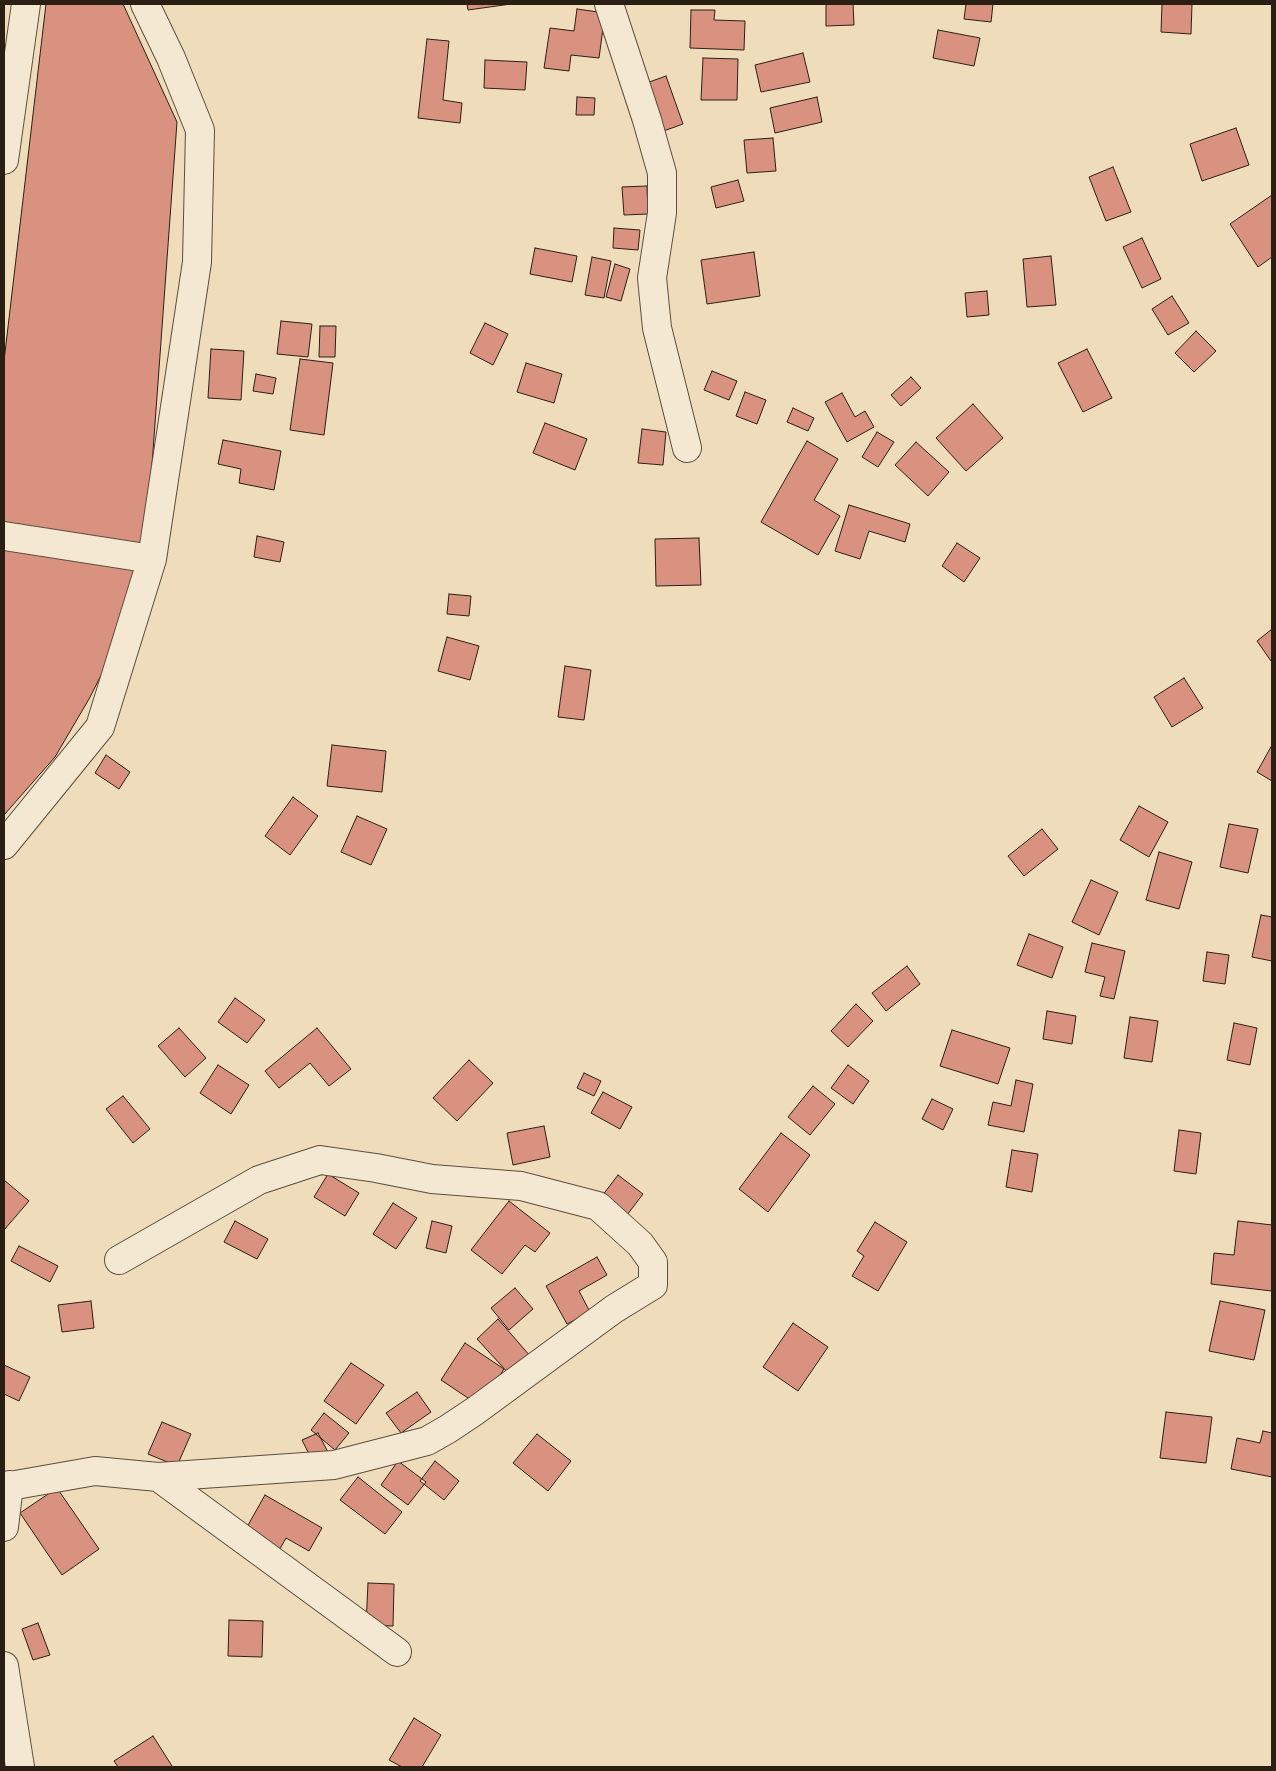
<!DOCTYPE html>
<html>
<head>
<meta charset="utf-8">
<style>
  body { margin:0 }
  #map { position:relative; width:1276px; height:1771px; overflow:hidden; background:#efdcbb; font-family:"Libre Bodoni",serif }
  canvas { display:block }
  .frame { position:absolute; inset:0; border:5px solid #2b1f14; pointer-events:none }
</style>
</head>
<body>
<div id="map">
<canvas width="1276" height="1771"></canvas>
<div class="frame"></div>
</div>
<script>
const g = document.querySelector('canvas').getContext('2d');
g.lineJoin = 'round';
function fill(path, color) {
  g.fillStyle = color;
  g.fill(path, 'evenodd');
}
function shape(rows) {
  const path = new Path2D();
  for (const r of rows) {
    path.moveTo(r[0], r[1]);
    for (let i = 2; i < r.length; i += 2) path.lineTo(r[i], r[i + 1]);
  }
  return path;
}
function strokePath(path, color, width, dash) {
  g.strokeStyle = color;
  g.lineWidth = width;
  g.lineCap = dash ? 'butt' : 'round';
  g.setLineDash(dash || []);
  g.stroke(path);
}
const building = shape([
  [46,4,123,4,177,122,146,547,119,640,89,699,55,757,4,815,4,361,46,4],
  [467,4,511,4,468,10,467,4],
  [826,4,853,4,854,25,826,26,826,4],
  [966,4,993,4,991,22,964,19,966,4],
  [1162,4,1192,4,1191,34,1161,32,1162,4],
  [577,9,605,13,599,58,571,55,569,71,544,68,550,28,574,31,577,9],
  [691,10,715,10,714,20,745,21,744,50,690,48,691,10],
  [938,30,980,38,974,66,933,58,938,30],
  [427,39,449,41,443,100,462,103,460,123,418,118,427,39],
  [803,53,810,82,761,92,755,65,803,53],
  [703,58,738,59,737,100,701,100,703,58],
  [485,60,527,62,525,90,484,88,485,60],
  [666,76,683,124,658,133,641,85,666,76],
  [577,97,595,98,594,115,576,115,577,97],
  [817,97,822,122,775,133,770,108,817,97],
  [1236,128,1249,165,1202,181,1190,144,1236,128],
  [773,138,776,171,747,173,744,140,773,138],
  [1113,167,1131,212,1106,221,1089,177,1113,167],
  [738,180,744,201,716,208,711,187,738,180],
  [647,186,648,214,624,215,622,187,647,186],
  [1272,195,1272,257,1258,267,1230,224,1272,195],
  [614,228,640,230,638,250,613,248,614,228],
  [1142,238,1161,279,1142,288,1123,247,1142,238],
  [535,248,577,256,572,282,530,274,535,248],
  [754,252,760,296,707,304,701,260,754,252],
  [1051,256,1056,305,1027,307,1023,259,1051,256],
  [592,257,611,261,604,298,585,295,592,257],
  [615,264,630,269,621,301,606,297,615,264],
  [987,291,989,315,967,317,965,293,987,291],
  [1172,296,1189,323,1168,335,1152,309,1172,296],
  [281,321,312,324,308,357,277,354,281,321],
  [485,323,508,334,493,365,470,353,485,323],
  [320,326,336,326,335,357,319,357,320,326],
  [1196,331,1216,351,1194,372,1175,353,1196,331],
  [211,349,244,351,241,400,208,398,211,349],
  [1087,349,1112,398,1083,412,1058,363,1087,349],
  [300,359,333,363,324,435,290,430,300,359],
  [526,363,562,374,554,403,517,392,526,363],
  [712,371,737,381,729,400,704,390,712,371],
  [256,374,276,378,273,394,253,391,256,374],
  [911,377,921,388,901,406,891,395,911,377],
  [745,392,766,400,757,424,736,416,745,392],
  [842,393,855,417,865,411,874,427,847,442,825,402,842,393],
  [973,404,1003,438,966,471,936,438,973,404],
  [793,408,814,418,808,431,787,422,793,408],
  [545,423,587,439,575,470,533,453,545,423],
  [642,429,666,432,663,465,638,463,642,429],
  [877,432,894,442,878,467,862,457,877,432],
  [223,440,281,451,274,490,239,483,241,469,218,464,223,440],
  [807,441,838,459,814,500,840,516,818,555,761,522,807,441],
  [916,442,949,472,928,496,895,465,916,442],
  [849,505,910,524,905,542,869,531,860,559,835,551,849,505],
  [257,536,284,542,280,562,254,557,257,536],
  [699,538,701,585,656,586,655,539,699,538],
  [957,543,980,558,964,582,942,566,957,543],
  [449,594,471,596,469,616,447,614,449,594],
  [1272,629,1272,660,1271,661,1257,641,1272,629],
  [447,637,479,646,470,680,438,671,447,637],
  [565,666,591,670,584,720,558,717,565,666],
  [1184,678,1203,708,1172,727,1154,697,1184,678],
  [332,745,386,751,382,792,327,786,332,745],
  [1272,745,1272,781,1257,772,1272,745],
  [106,755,130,772,119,789,95,773,106,755],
  [293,797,318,816,290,855,265,836,293,797],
  [1139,806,1168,822,1149,857,1120,840,1139,806],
  [357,816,387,829,371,865,341,852,357,816],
  [1229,824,1258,829,1248,873,1220,867,1229,824],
  [1042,829,1058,849,1024,876,1008,856,1042,829],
  [1159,852,1192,862,1179,909,1146,900,1159,852],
  [1091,880,1118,892,1099,935,1072,922,1091,880],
  [1261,915,1272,917,1272,961,1252,957,1261,915],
  [1029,934,1063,947,1052,978,1017,965,1029,934],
  [1092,943,1125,951,1114,999,1100,996,1105,977,1085,972,1092,943],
  [1207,952,1229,955,1225,984,1203,981,1207,952],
  [907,966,920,984,886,1011,872,993,907,966],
  [235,998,265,1020,247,1043,218,1022,235,998],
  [856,1004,873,1021,848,1047,831,1031,856,1004],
  [1047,1011,1076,1016,1072,1044,1043,1039,1047,1011],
  [1130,1017,1158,1021,1152,1062,1124,1058,1130,1017],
  [1234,1023,1257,1028,1250,1065,1227,1060,1234,1023],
  [179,1028,206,1058,185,1077,158,1046,179,1028],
  [317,1028,351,1069,329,1086,310,1063,279,1088,265,1071,317,1028],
  [952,1030,1010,1048,998,1084,940,1066,952,1030],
  [469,1060,493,1083,457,1121,433,1098,469,1060],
  [218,1065,249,1085,231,1114,200,1093,218,1065],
  [848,1065,869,1081,853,1104,831,1088,848,1065],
  [584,1073,601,1081,594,1096,577,1088,584,1073],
  [1016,1080,1033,1084,1024,1132,988,1125,993,1102,1011,1106,1016,1080],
  [813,1086,835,1104,810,1135,788,1117,813,1086],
  [603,1092,632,1107,620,1129,591,1113,603,1092],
  [123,1096,150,1129,133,1143,106,1109,123,1096],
  [932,1099,953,1109,943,1130,922,1119,932,1099],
  [544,1126,550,1157,513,1165,507,1133,544,1126],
  [1179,1130,1201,1133,1196,1174,1174,1171,1179,1130],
  [781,1133,810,1155,768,1212,739,1189,781,1133],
  [1012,1150,1038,1154,1032,1192,1006,1187,1012,1150],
  [328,1174,359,1193,345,1216,314,1197,328,1174],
  [618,1175,643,1194,627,1215,602,1196,618,1175],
  [4,1180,29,1201,4,1230,4,1180],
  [509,1201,550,1233,535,1252,525,1245,502,1274,471,1250,509,1201],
  [393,1203,417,1218,396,1249,373,1234,393,1203],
  [235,1221,268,1239,257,1259,224,1242,235,1221],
  [432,1221,452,1226,446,1253,426,1248,432,1221],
  [1238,1221,1272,1225,1272,1291,1211,1284,1214,1253,1234,1255,1238,1221],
  [875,1222,907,1242,878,1291,852,1276,864,1256,857,1251,875,1222],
  [19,1246,58,1266,50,1282,11,1261,19,1246],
  [597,1257,607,1275,579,1291,590,1312,567,1324,546,1286,597,1257],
  [515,1288,533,1309,509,1330,491,1308,515,1288],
  [91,1301,94,1328,62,1332,58,1305,91,1301],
  [1220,1301,1265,1310,1254,1360,1209,1351,1220,1301],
  [498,1319,531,1357,511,1376,477,1339,498,1319],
  [793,1323,828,1347,798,1391,763,1367,793,1323],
  [465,1343,504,1369,480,1406,441,1380,465,1343],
  [351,1363,384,1385,356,1424,324,1401,351,1363],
  [4,1365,30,1377,19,1401,4,1394,4,1365],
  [417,1392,431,1412,401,1433,386,1413,417,1392],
  [1166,1412,1212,1417,1206,1463,1160,1458,1166,1412],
  [324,1413,349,1433,335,1450,311,1430,324,1413],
  [162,1422,191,1434,177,1466,148,1454,162,1422],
  [1263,1431,1272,1433,1272,1477,1231,1469,1237,1438,1260,1443,1263,1431],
  [318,1433,329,1454,313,1462,302,1440,318,1433],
  [537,1434,571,1461,548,1491,513,1463,537,1434],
  [398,1461,426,1482,408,1505,381,1485,398,1461],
  [435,1461,459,1481,444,1500,420,1481,435,1461],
  [358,1477,402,1512,385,1534,340,1500,358,1477],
  [57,1488,99,1549,62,1575,20,1513,57,1488],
  [265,1495,322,1528,309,1551,286,1538,277,1554,243,1534,265,1495],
  [368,1583,394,1584,393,1626,366,1625,368,1583],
  [229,1620,263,1621,262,1657,228,1656,229,1620],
  [38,1623,50,1655,33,1660,22,1629,38,1623],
  [414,1718,441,1735,422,1767,402,1767,389,1760,414,1718],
  [153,1736,172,1766,169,1767,118,1767,114,1761,153,1736]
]);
fill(building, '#da9280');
strokePath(building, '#2b1f14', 1);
const minor = shape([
  [609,4,647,120,662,173,662,213,652,278,657,328,687,448],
  [4,160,26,4],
  [4,536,152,559],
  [4,845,100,727,152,559,197,262,200,130,171,58,145,4],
  [158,1477,397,1652],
  [4,1487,95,1471,158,1477,334,1465,427,1441,448,1429,475,1411,614,1309,653,1285,653,1262,640,1244,598,1206,521,1186,432,1179,376,1168,320,1160,259,1180,119,1260],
  [4,1527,9,1485],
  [4,1666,20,1767]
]);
strokePath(minor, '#5c4e3e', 30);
strokePath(minor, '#f5e8d3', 28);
</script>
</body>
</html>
